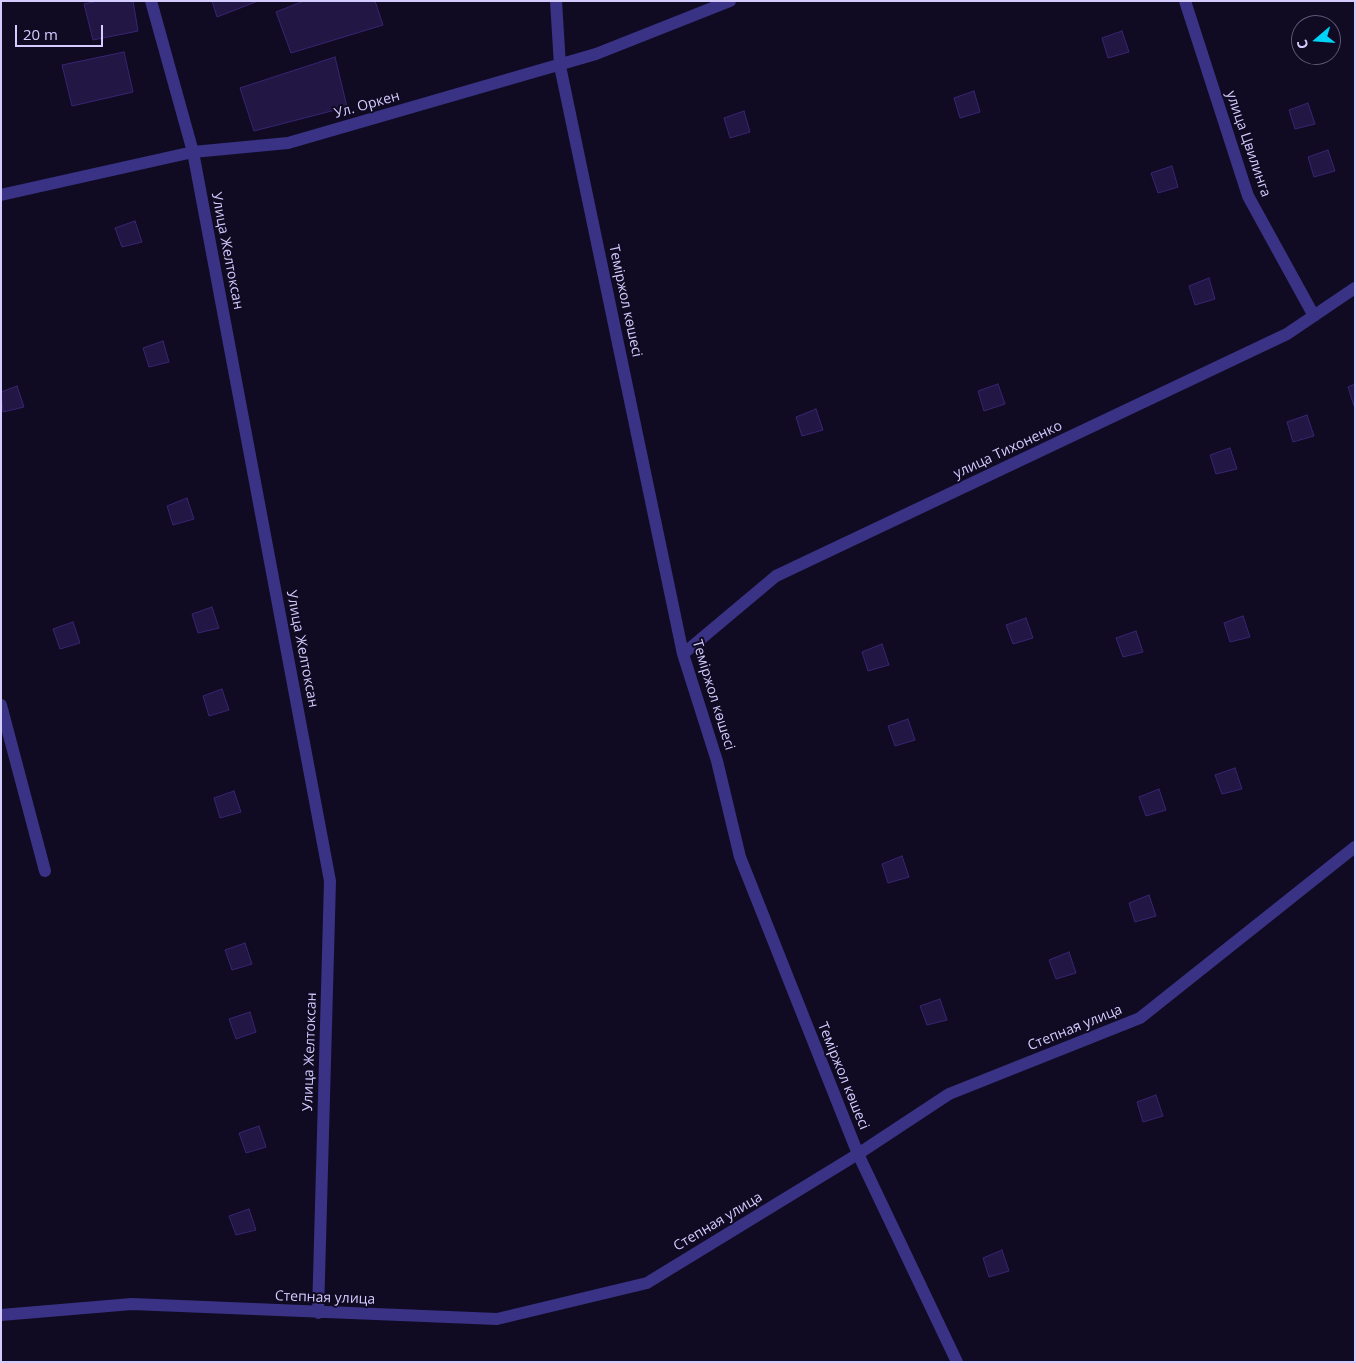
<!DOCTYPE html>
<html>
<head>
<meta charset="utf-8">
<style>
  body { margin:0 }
  #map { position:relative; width:1356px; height:1363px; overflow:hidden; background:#100b22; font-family:"Open Sans",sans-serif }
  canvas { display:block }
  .frame { position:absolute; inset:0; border:2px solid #d4ccff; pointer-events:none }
  .north { position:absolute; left:1291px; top:15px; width:50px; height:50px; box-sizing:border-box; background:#100b22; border:1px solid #5e587a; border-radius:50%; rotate:252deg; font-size:14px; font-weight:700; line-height:20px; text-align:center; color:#d4ccff }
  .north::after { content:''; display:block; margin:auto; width:18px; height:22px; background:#00d3f7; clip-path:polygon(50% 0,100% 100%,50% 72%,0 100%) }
  .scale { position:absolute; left:15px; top:25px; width:88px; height:22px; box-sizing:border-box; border:2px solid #d4ccff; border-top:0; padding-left:6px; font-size:15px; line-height:18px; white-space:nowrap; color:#d4ccff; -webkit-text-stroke:4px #100b22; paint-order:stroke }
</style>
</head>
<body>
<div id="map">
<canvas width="1356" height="1363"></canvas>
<div class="frame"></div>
<div class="north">С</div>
<div class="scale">20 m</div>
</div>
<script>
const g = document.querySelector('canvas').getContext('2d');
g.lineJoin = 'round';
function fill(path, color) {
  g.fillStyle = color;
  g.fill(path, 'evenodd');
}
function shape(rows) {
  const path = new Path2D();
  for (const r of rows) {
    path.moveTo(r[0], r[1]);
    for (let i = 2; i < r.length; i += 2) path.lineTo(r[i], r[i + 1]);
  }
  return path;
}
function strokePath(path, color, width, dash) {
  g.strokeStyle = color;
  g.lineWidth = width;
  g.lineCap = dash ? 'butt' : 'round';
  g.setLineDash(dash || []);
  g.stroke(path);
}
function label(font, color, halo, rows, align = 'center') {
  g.font = font + ' "Open Sans",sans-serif';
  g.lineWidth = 4;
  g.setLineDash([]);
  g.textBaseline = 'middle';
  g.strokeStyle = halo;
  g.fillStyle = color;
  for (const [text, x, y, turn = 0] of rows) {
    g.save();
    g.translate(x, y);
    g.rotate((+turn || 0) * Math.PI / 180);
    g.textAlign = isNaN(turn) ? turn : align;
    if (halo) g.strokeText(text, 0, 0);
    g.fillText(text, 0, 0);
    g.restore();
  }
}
const building = shape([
  [98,1,133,1,138,31,93,40,84,4,98,1],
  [212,1,258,1,217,17,212,1],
  [304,1,375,1,383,25,291,53,276,12,304,1],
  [1122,31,1129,52,1108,58,1102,38,1122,31],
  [124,52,133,92,72,106,62,65,124,52],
  [335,57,347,107,254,131,240,88,335,57],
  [974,91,980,112,960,118,954,98,974,91],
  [1308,103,1315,124,1295,129,1289,110,1308,103],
  [744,111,750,132,730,138,724,118,744,111],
  [1328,150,1335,171,1314,177,1308,157,1328,150],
  [1172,166,1178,187,1158,193,1151,173,1172,166],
  [135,221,142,242,122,247,115,228,135,221],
  [1209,278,1215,299,1195,305,1189,286,1209,278],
  [163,341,169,362,149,367,143,348,163,341],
  [998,384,1005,404,984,411,978,391,998,384],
  [1355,384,1355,406,1354,406,1348,387,1355,384],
  [17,386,24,407,3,412,1,392,17,386],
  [816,409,823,430,802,436,796,417,816,409],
  [1307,415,1314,436,1293,442,1287,422,1307,415],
  [1230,448,1237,469,1216,474,1210,455,1230,448],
  [187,498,194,519,173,525,167,506,187,498],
  [212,607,219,628,198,633,192,614,212,607],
  [1243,616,1250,637,1230,642,1224,623,1243,616],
  [1026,618,1033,638,1013,644,1006,625,1026,618],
  [73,622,80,643,60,649,53,629,73,622],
  [1136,631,1143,652,1123,657,1116,638,1136,631],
  [882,644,889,665,868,671,862,652,882,644],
  [222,689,229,710,209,716,203,696,222,689],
  [908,719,915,740,895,746,888,726,908,719],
  [1235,768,1242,789,1222,794,1215,775,1235,768],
  [1159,789,1166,810,1146,816,1139,797,1159,789],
  [234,791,241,812,220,818,214,798,234,791],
  [902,856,909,877,888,883,882,864,902,856],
  [1149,895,1156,916,1135,922,1129,903,1149,895],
  [245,943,252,964,232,970,225,950,245,943],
  [1069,952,1076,973,1056,979,1049,960,1069,952],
  [940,999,947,1020,927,1025,920,1006,940,999],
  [250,1012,256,1032,236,1039,229,1019,250,1012],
  [1156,1095,1163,1116,1143,1122,1137,1102,1156,1095],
  [259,1126,266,1147,246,1153,239,1133,259,1126],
  [249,1209,256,1230,236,1235,229,1216,249,1209],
  [1002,1250,1009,1271,989,1277,983,1258,1002,1250]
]);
fill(building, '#211644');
strokePath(building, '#382573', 1);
strokePath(shape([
  [151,1,193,152,330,881,318,1313],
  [556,1,560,66,683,654,717,761,740,857,858,1154,957,1362],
  [1185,1,1248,196,1314,316],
  [1,195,193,152,288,143,596,54,730,1],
  [683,654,776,576,1287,334,1355,288],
  [1,705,45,871],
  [1,1315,132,1304,497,1319,647,1283,858,1154,949,1094,1140,1018,1355,847]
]), '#393285', 12);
label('14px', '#d4ccff', '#100b22', [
  ["Ул. Оркен",367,105,-16],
  ["улица Цвилинга",1248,144,71],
  ["Улица Желтоксан",227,251,79],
  ["Теміржол көшесі",625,301,78],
  ["улица Тихоненко",1008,450,-25],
  ["Улица Желтоксан",302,649,79],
  ["Теміржол көшесі",713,695,73],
  ["Степная улица",1075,1028,-22],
  ["Улица Желтоксан",310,1052,-88],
  ["Теміржол көшесі",843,1076,68],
  ["Степная улица",718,1222,-31],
  ["Степная улица",325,1298,2]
]);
</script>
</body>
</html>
